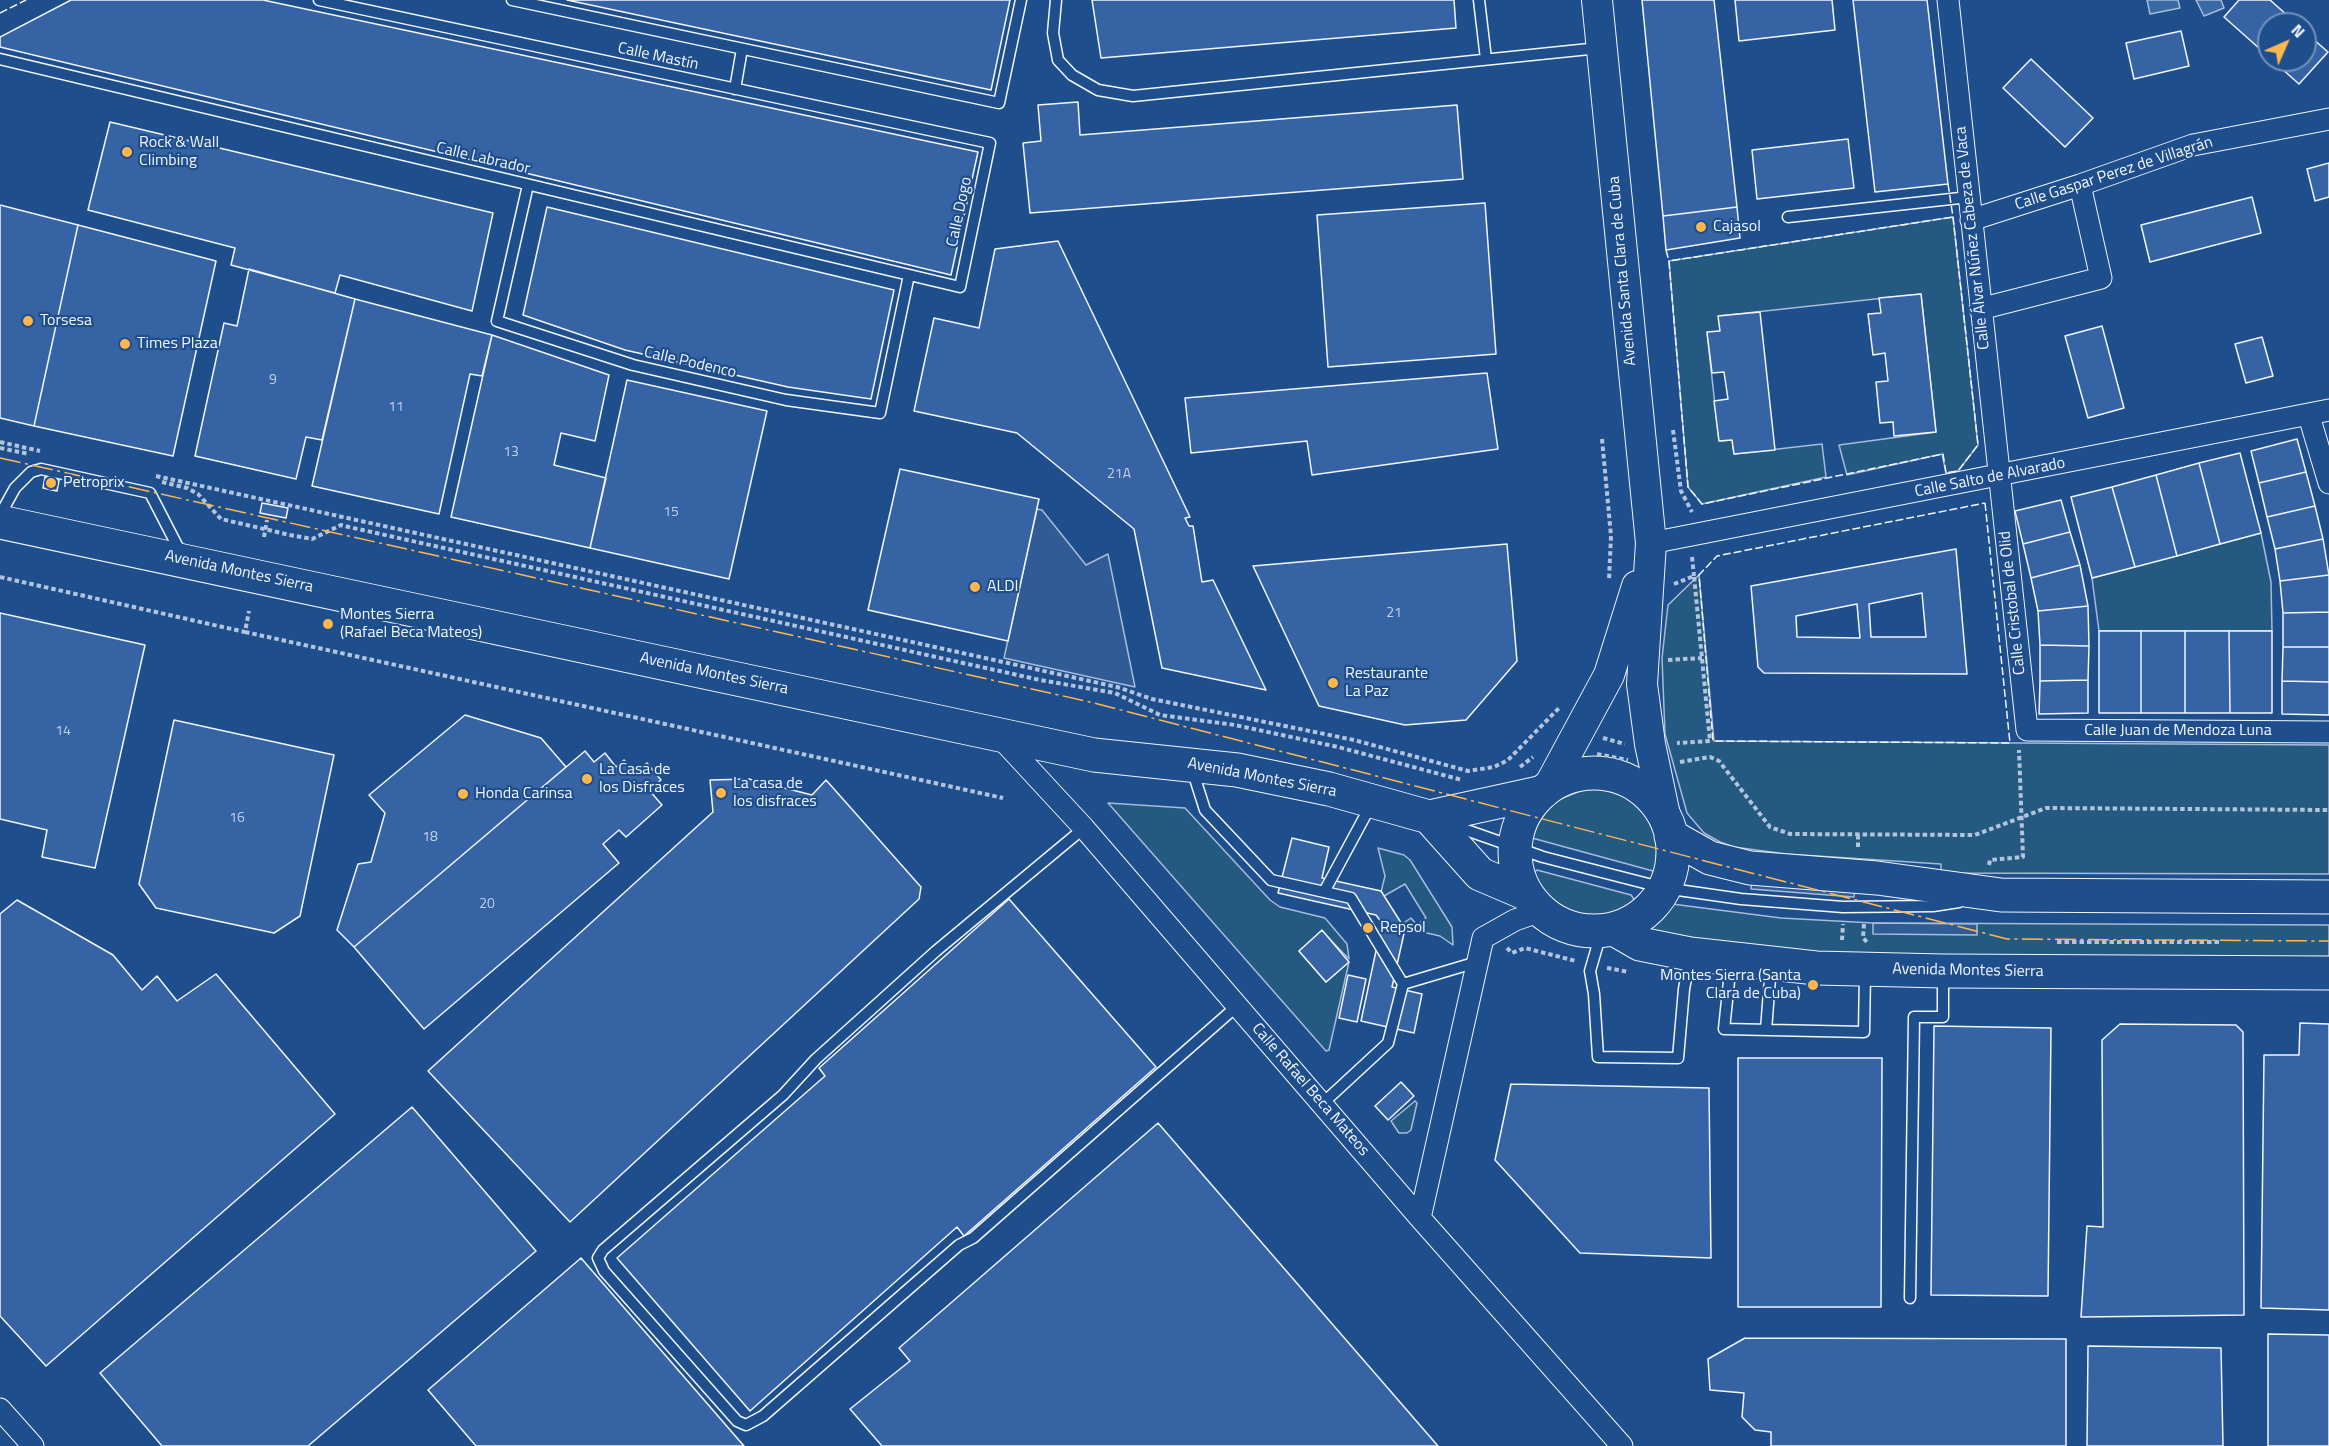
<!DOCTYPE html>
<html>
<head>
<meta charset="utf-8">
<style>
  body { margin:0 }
  #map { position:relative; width:2329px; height:1446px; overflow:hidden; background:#1f4e8c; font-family:"Titillium Web",sans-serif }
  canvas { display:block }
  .north { position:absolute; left:2257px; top:12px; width:60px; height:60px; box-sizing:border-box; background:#1f4e8c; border:2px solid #7391ba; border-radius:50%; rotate:45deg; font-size:16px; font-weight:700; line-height:24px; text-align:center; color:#f2f6ff }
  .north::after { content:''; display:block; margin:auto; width:21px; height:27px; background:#ffb74d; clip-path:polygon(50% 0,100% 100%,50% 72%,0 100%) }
</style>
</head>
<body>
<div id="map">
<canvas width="2329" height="1446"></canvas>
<div class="north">N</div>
</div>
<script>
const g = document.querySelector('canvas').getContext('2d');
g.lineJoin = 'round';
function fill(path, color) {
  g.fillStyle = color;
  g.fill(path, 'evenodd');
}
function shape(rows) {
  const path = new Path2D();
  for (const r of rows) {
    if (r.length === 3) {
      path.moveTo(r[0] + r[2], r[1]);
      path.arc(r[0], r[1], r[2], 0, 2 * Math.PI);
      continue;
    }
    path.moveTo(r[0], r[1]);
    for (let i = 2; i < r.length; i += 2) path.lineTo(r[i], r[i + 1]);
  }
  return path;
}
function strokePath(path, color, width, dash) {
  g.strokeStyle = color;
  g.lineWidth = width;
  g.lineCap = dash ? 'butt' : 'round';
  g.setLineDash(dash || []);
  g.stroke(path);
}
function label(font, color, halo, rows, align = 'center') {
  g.font = font + ' "Titillium Web",sans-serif';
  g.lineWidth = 4.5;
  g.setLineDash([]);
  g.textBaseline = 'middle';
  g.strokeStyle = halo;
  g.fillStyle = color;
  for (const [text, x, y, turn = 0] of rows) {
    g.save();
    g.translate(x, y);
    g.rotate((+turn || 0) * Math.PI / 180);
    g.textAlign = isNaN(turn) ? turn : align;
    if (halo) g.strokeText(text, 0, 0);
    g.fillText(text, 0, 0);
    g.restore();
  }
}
const green = shape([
  [1953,217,1978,445,1958,471,1946,473,1942,454,1847,475,1839,445,1936,432,1921,294,1719,316,1720,331,1707,333,1719,441,1732,440,1734,454,1822,444,1826,477,1702,504,1688,487,1669,261,1953,217],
  [2261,533,2271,582,2272,631,2099,631,2092,578,2261,533],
  [1699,575,1714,741,2329,745,2329,874,1941,873,1941,864,1786,854,1734,847,1720,842,1704,833,1687,813,1665,734,1662,658,1668,605,1699,575],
  [1585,789,1603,789,1623,796,1639,807,1649,820,1657,839,1656,869,1653,871,1532,838,1534,830,1547,810,1558,800,1585,789],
  [1108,803,1185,808,1270,900,1280,907,1325,918,1347,944,1349,959,1322,931,1299,951,1326,982,1349,962,1329,1050,1326,1051,1108,803],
  [1378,848,1404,855,1410,860,1452,927,1453,945,1440,936,1405,928,1402,924,1411,918,1417,925,1426,918,1405,884,1384,896,1381,892,1385,876,1378,848],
  [1537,870,1631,895,1636,902,1606,916,1582,916,1556,905,1548,897,1533,874,1537,870],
  [1672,904,1781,918,1873,923,2329,925,2329,962,1770,953,1647,930,1672,904],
  [1415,1101,1417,1103,1411,1130,1407,1133,1399,1133,1391,1121,1415,1101]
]);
fill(green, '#245a82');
strokePath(green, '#a8bbd7', 1.5);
const parking = shape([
  [1037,509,1042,510,1086,565,1108,554,1135,687,1004,658,1037,509],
  [1752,879,1855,887,1854,897,1751,889,1752,879],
  [1873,923,1977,924,1977,935,1873,934,1873,923]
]);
fill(parking, '#305b95');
strokePath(parking, '#a8bbd7', 1.5);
const water = shape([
  [2147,0,2178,0,2180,8,2150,14,2147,0],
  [2196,0,2221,0,2224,8,2204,16,2196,0]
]);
fill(water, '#3b69a3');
strokePath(water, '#a8bbd7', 1.5);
const building = shape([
  [71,0,263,0,978,152,951,275,0,47,0,37,71,0],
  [567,0,1010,0,991,90,567,0],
  [1092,0,1454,0,1456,28,1101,58,1092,0],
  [1642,0,1714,0,1737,207,1663,216,1642,0],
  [1735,0,1832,0,1835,30,1739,41,1735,0],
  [1853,0,1927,0,1948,184,1875,192,1853,0],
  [2239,0,2270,0,2297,24,2269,24,2269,57,2224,17,2239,0],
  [2181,31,2189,66,2134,79,2126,43,2181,31],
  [2305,32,2328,52,2299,84,2272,60,2305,60,2305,32],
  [2031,59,2093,118,2065,147,2003,88,2031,59],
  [1078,102,1080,135,1457,105,1463,179,1030,213,1023,143,1041,141,1038,105,1078,102],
  [110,122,493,213,472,311,340,275,335,293,231,265,235,248,88,210,110,122],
  [1848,139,1854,188,1757,199,1752,150,1848,139],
  [2329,163,2329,197,2315,201,2307,169,2329,163],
  [2252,197,2261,233,2150,262,2141,225,2252,197],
  [1485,203,1496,354,1328,367,1317,215,1485,203],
  [0,205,78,225,34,426,0,418,0,205],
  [547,207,894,290,871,399,788,387,625,350,523,315,547,207],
  [1737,207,1740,238,1666,250,1663,216,1737,207],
  [78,225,216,261,173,456,34,426,78,225],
  [1058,241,1190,517,1185,518,1189,526,1193,526,1202,582,1213,580,1266,690,1162,668,1134,529,1017,433,914,411,934,318,979,328,995,249,1058,241],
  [249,269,355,299,322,440,306,437,296,479,195,456,224,323,237,326,249,269],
  [1921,294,1936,432,1894,436,1893,422,1880,423,1876,382,1888,381,1885,353,1873,355,1868,314,1881,313,1879,298,1921,294],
  [355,299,492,335,482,376,470,374,439,514,312,486,355,299],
  [1760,312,1775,450,1734,454,1732,440,1719,441,1714,401,1728,399,1724,372,1712,373,1707,332,1720,331,1718,316,1760,312],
  [2102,326,2124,408,2088,418,2065,336,2102,326],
  [492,335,609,375,595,441,561,433,554,465,606,478,590,548,451,517,492,335],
  [2262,337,2273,376,2246,383,2235,344,2262,337],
  [1487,373,1498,449,1312,475,1307,441,1191,453,1185,398,1487,373],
  [627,380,767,411,729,579,590,548,627,380],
  [2297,439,2306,472,2259,483,2251,451,2297,439],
  [2240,453,2261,533,2220,544,2199,463,2240,453],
  [2199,463,2220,544,2177,556,2156,475,2199,463],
  [900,469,1039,499,1008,641,868,610,900,469],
  [2306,472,2315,506,2267,517,2259,483,2306,472],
  [2156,475,2177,556,2135,567,2112,487,2156,475],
  [45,477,59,480,57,491,43,488,45,477],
  [2112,487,2135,567,2092,578,2071,497,2112,487],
  [2061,500,2070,532,2023,544,2015,511,2061,500],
  [262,503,288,508,286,518,260,513,262,503],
  [2315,506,2323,539,2275,549,2267,517,2315,506],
  [2070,532,2080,565,2031,578,2023,544,2070,532],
  [2323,539,2329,575,2280,581,2275,549,2323,539],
  [1507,544,1517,661,1466,720,1405,725,1319,706,1253,566,1507,544],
  [1956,549,1967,674,1764,673,1758,667,1751,586,1956,549],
  [1922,593,1926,637,1871,637,1869,604,1922,593],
  [1857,604,1860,638,1797,637,1796,616,1857,604],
  [2080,565,2088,606,2038,611,2031,578,2080,565],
  [2329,575,2329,612,2283,613,2280,581,2329,575],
  [2088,606,2089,646,2040,645,2038,611,2088,606],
  [2329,612,2329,647,2283,647,2283,613,2329,612],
  [0,613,145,645,95,868,42,857,47,830,0,819,0,613],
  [2099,631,2141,631,2141,713,2099,713,2099,631],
  [2141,631,2185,631,2185,713,2141,713,2141,631],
  [2185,631,2229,631,2230,713,2185,713,2185,631],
  [2229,631,2272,631,2272,713,2230,713,2229,631],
  [2040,645,2089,646,2088,680,2040,681,2040,645],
  [2283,647,2329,647,2329,682,2282,681,2283,647],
  [2088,680,2088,713,2039,714,2040,681,2088,680],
  [2282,681,2329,682,2329,715,2282,714,2282,681],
  [465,715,541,738,566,767,354,947,337,930,358,864,371,862,385,813,369,795,465,715],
  [174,720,334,755,300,916,274,933,156,908,139,884,174,720],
  [585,751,594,762,605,753,616,767,624,760,635,773,647,763,661,780,649,790,662,805,626,837,619,830,603,844,619,863,424,1029,354,947,585,751],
  [749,779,812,795,826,780,921,887,919,899,570,1222,428,1071,713,812,710,780,749,779],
  [1292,838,1329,847,1322,878,1381,891,1405,929,1392,987,1422,994,1414,1033,1361,1021,1382,923,1376,915,1278,893,1292,838],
  [1009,899,1156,1067,964,1236,957,1227,750,1411,617,1258,825,1076,819,1068,1009,899],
  [17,900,113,955,142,990,157,976,177,1001,216,974,335,1114,46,1366,0,1316,0,914,17,900],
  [1322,930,1349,962,1326,982,1299,951,1322,930],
  [1348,975,1366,979,1357,1022,1339,1018,1348,975],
  [2300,1023,2329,1024,2329,1310,2261,1308,2264,1055,2299,1055,2300,1023],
  [2120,1024,2236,1025,2243,1032,2244,1315,2081,1317,2087,1226,2103,1227,2102,1040,2120,1024],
  [1934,1026,2051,1028,2048,1296,1931,1295,1934,1026],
  [1738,1058,1882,1058,1881,1307,1738,1307,1738,1058],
  [1401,1082,1414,1096,1388,1120,1375,1106,1401,1082],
  [1511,1084,1709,1088,1711,1258,1580,1253,1495,1160,1511,1084],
  [412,1107,536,1251,308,1446,162,1446,100,1373,412,1107],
  [1158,1123,1438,1446,882,1446,850,1409,910,1361,899,1348,1158,1123],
  [581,1258,744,1446,476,1446,428,1390,581,1258],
  [2268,1334,2329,1335,2329,1446,2268,1446,2268,1334],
  [1745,1338,2066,1339,2066,1446,1771,1446,1771,1432,1755,1430,1742,1417,1744,1393,1710,1390,1708,1359,1745,1338],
  [2088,1346,2221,1348,2223,1446,2087,1446,2088,1346]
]);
fill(building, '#3563a3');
strokePath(building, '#f2f6ff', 1.5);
const lane = shape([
  [512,0,999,103,1021,0],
  [1056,0,1053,33,1058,60,1072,75,1098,90,1133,96,1599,48],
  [1479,0,1486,59],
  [0,59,960,287,990,143,319,0],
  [735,89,742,49],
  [528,185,497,321,633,365,786,400,880,413,909,275],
  [1788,217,1969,197],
  [0,515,15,488,31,472,41,469,150,493,182,555],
  [1192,769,1205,810,1271,880,1351,898,1403,984],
  [1449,824,1543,857,1664,888,1741,899,1843,907,1933,906,1959,902],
  [1084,828,936,951,816,1059,783,1095,603,1250,598,1258,604,1271,737,1421,746,1425,763,1416,959,1245,973,1238,1237,1006],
  [1324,892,1371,805],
  [1602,930,1590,971,1594,994,1598,1057,1678,1058,1684,989,1690,957],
  [1731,962,1724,1029,1864,1032,1865,973],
  [1766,1030,1771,965],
  [1322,1104,1388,1043,1403,984,1477,962],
  [1910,1298,1914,1017,1943,1017,1943,974]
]);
const street = shape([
  [1948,0,2027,730,2329,732],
  [1971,220,2080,185,2193,145,2329,119],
  [1980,309,2101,278,2080,185],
  [2309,416,2329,483],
  [1651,543,2329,410],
  [997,734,1084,828,1420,1218,1622,1446],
  [1420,1218,1483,938,1515,920,1541,911],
  [0,1409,33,1446]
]);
const secondary = shape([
  [1597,0,1651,543,1642,684,1650,744,1666,820],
  [1548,788,1609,675,1637,586]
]);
const primary = shape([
  [0,522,1094,755,1237,770,1329,789,1429,817,1543,792],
  [1594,852,79],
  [1429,817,1480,874,1527,894],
  [1671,836,1710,858,1750,868,1877,878,2001,895,2329,897],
  [1614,929,1640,944,1690,954,1816,968,1943,971,2329,973]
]);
strokePath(lane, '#f2f6ff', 13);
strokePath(street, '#f2f6ff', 23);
strokePath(secondary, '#f2f6ff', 32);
strokePath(primary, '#f2f6ff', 35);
strokePath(shape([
  [1673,430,1681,491,1692,512],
  [1602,439,1611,536,1609,580],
  [0,442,40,451],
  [0,448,29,454],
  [156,476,1117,687,1152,699,1354,740,1468,771,1494,767,1508,760,1559,708],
  [162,482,187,488,198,494,221,519,290,535,312,539,341,525,349,527,1040,680,1115,693,1160,715,1235,725,1338,747,1462,780],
  [264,537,267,520],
  [1692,557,1694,576],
  [0,577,245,632,249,611],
  [1674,584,1694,576,1710,741,1677,743],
  [245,632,1003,798],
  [1668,660,1702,658],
  [1603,738,1625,744],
  [1597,754,1628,760],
  [1680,762,1710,757,1719,761,1770,827,1790,834,1975,835,2046,808,2329,810],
  [1520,767,1533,757],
  [1858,835,1858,849],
  [1989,865,1990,860,2023,857,2019,750],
  [1864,924,1863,938,1867,942],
  [1842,940,1843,924],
  [2057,942,2220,942],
  [1507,948,1512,953,1525,948,1576,961],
  [1607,968,1629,972]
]), '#b3c4dc', 4, [4.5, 3]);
strokePath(lane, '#1f4e8c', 10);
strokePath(street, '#1f4e8c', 21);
strokePath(secondary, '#1f4e8c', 30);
strokePath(primary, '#1f4e8c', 33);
strokePath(shape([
  [0,13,26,0],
  [1948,184,1953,217,1978,445,1958,471,1946,473,1943,454,1702,504,1688,487,1669,261,1953,217],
  [1666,250,1669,261],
  [1985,503,2010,743,1713,741,1699,575,1717,556,1985,503]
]), '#f2f6ff', 1.5, [8, 3]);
strokePath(shape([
  [0,458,1090,702,2007,939,2329,941]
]), '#ffb74d', 1.5, [21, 4.5, 3, 4.5]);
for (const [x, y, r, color] of [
  [127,152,6,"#ffb74d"],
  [1701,227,6,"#ffb74d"],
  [28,321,6,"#ffb74d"],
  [125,344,6,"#ffb74d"],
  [51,483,6,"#ffb74d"],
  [975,587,6,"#ffb74d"],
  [328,624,6,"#ffb74d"],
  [1333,683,6,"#ffb74d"],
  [587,779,6,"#ffb74d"],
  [721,793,6,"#ffb74d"],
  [463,794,6,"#ffb74d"],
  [1368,928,6,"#ffb74d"],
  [1813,985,6,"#ffb74d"]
]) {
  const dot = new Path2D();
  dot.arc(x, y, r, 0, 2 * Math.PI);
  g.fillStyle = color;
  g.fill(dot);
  strokePath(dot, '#1f4e8c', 2);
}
label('14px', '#c3d1e8', null, [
  ["9",273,381],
  ["11",396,408],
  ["13",511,453],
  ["21A",1119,475],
  ["15",671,513],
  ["21",1394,614],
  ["14",63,732],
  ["16",237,819],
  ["18",430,838],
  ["20",487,905]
]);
label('16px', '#f2f6ff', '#1f4e8c', [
  ["Calle Mastín",658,57,12],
  ["Calle Labrador",483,159,13],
  ["Calle Gaspar Perez de Villagrán",2114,174,-18],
  ["Calle Dogo",960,212,-78],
  ["Calle Álvar Núñez Cabeza de Vaca",1973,238,-96],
  ["Avenida Santa Clara de Cuba",1623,271,-95],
  ["Calle Podenco",690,363,13],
  ["Calle Salto de Alvarado",1990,478,-11],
  ["Avenida Montes Sierra",239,572,12],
  ["Calle Cristobal de Olid",2013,603,-96],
  ["Avenida Montes Sierra",714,674,12],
  ["Calle Juan de Mendoza Luna",2178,731],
  ["Avenida Montes Sierra",1262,778,11],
  ["Avenida Montes Sierra",1968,971,1],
  ["Calle Rafael Beca Mateos",1310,1090,49]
]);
label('16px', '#f2f6ff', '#1f4e8c', [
  ["Rock & Wall",139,143],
  ["Climbing",139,161],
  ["Cajasol",1713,227],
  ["Torsesa",40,321],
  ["Times Plaza",137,344],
  ["Petroprix",63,483],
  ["ALDI",987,587],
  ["Montes Sierra",340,615],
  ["(Rafael Beca Mateos)",340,633],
  ["Restaurante",1345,674],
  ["La Paz",1345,692],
  ["La Casa de",599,770],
  ["los Disfraces",599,788],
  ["La casa de",733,784],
  ["los disfraces",733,802],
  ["Honda Carinsa",475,794],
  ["Repsol",1380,928],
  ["Montes Sierra (Santa",1801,976,"right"],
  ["Clara de Cuba)",1801,994,"right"]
], 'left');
</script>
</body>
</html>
